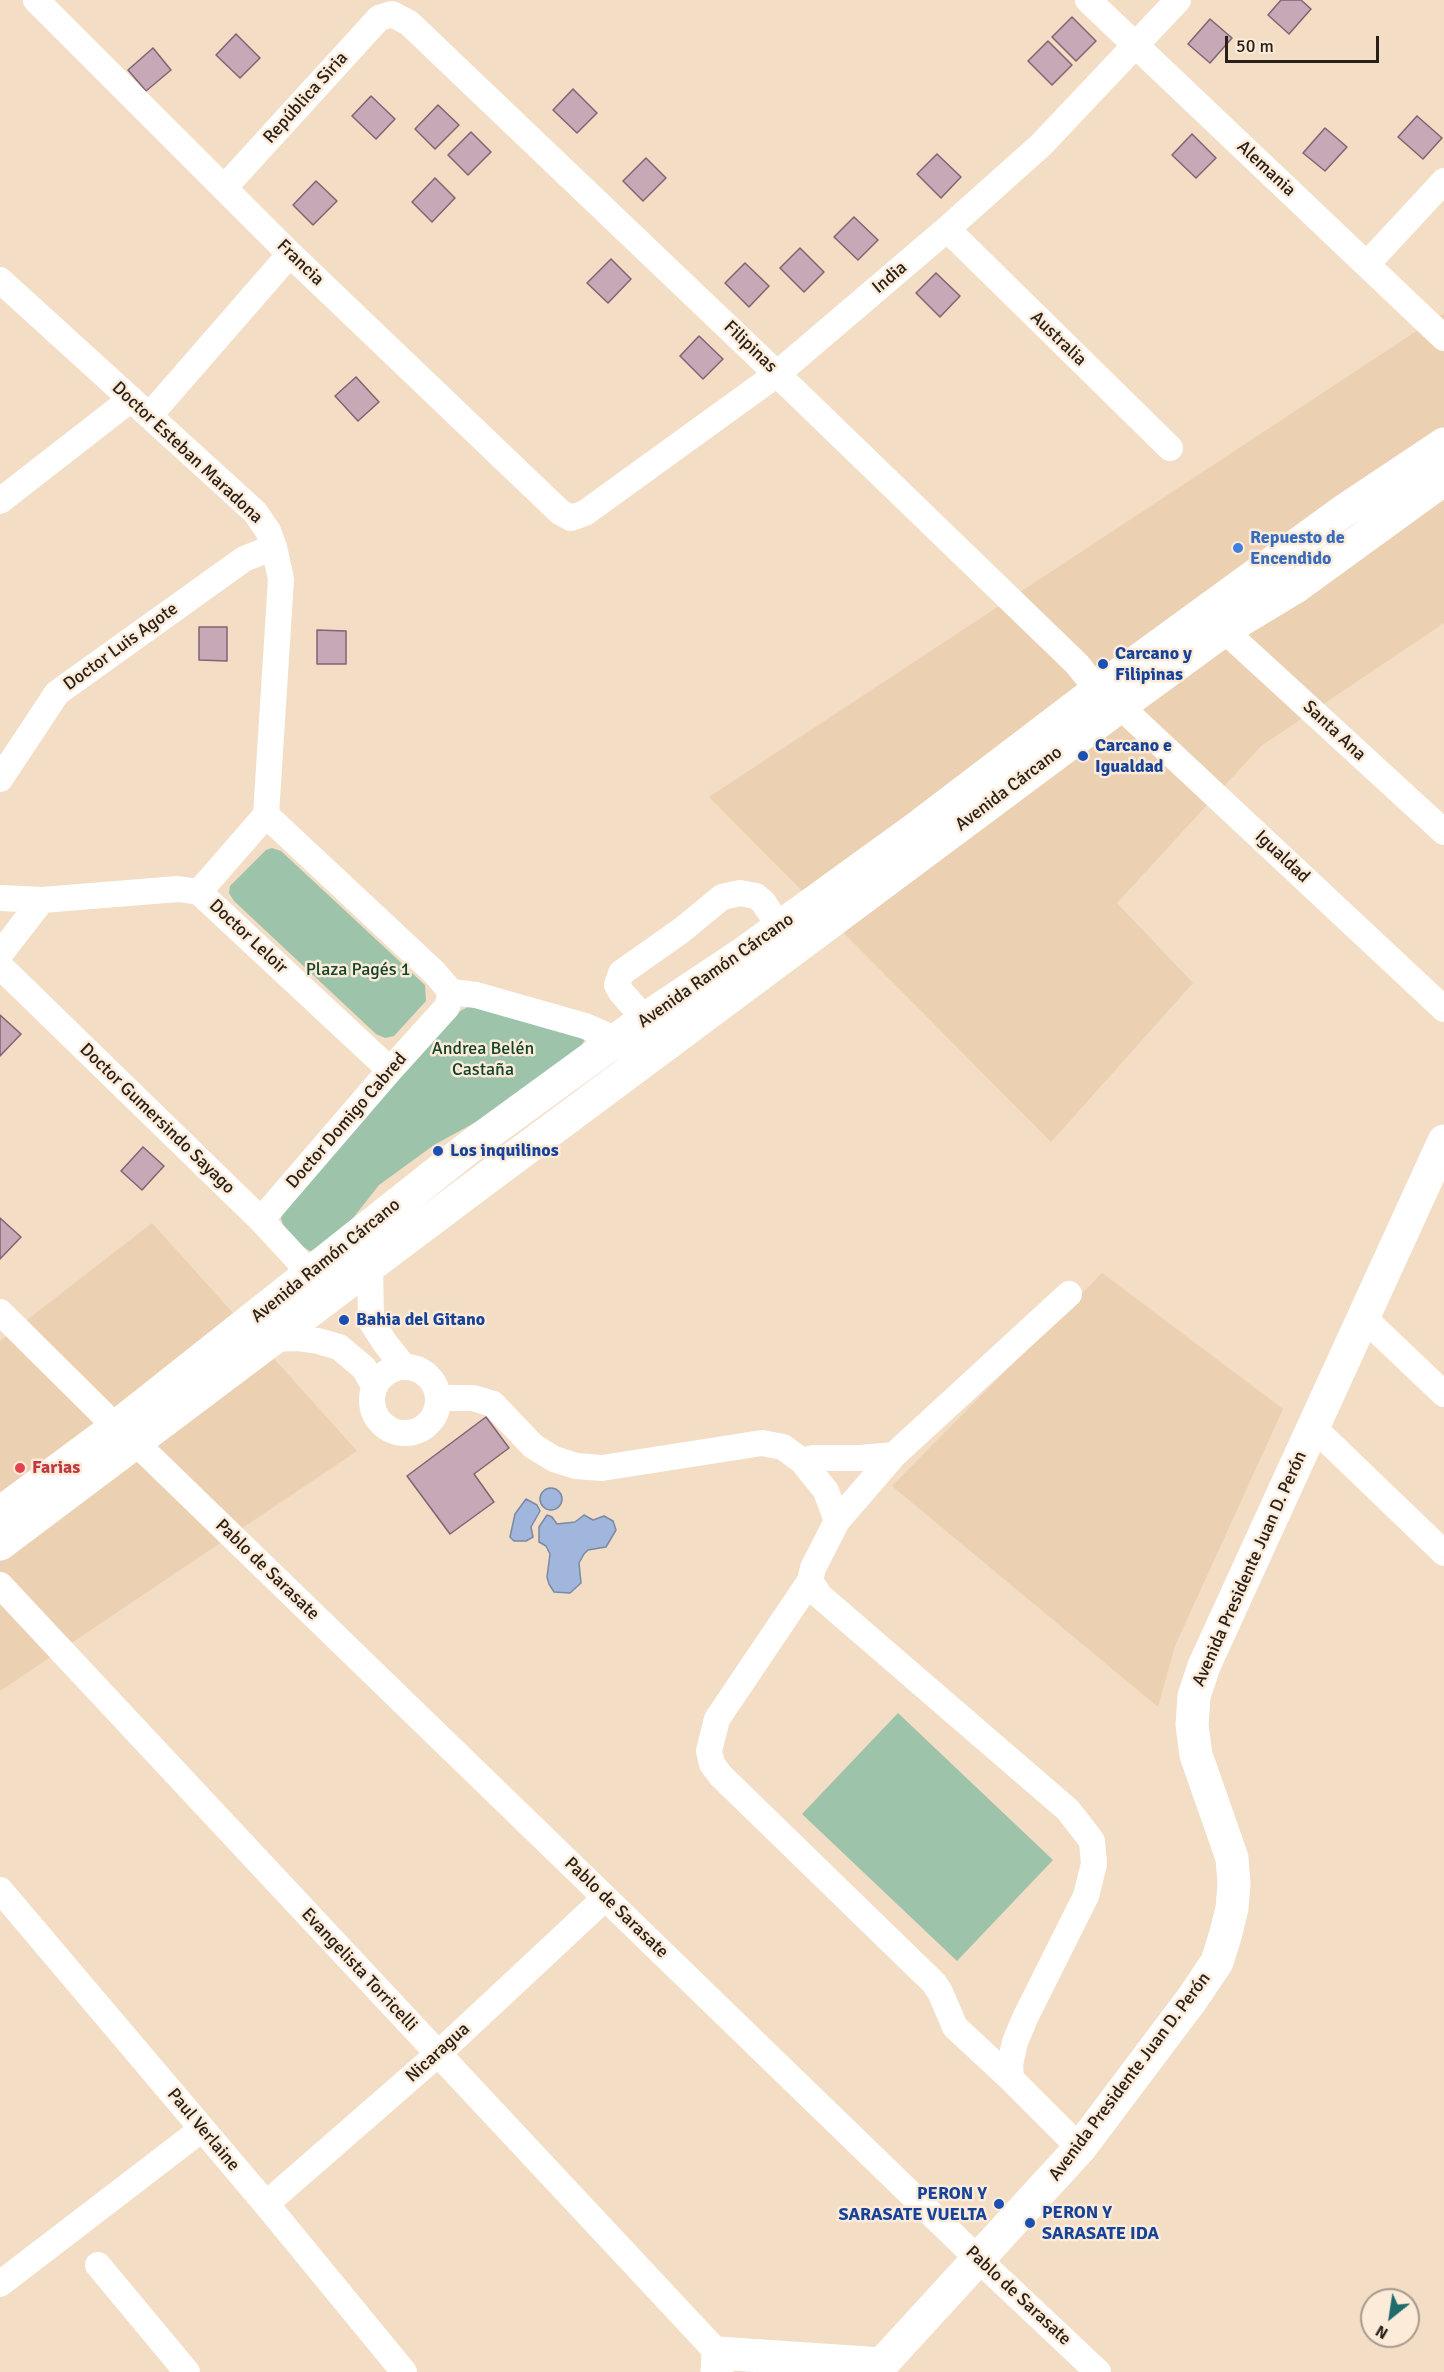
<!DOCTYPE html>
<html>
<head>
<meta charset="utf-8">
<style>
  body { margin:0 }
  #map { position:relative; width:1444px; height:2372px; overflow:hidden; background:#f3ddc5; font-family:Signika,sans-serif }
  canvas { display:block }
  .north { position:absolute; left:1360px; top:2288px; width:60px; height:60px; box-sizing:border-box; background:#fcebd8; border:2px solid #a89a8c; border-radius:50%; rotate:210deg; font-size:16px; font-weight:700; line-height:24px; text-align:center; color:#292119 }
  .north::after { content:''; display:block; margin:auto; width:21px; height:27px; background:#1f6b6d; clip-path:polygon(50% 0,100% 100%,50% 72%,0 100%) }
  .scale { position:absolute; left:1225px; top:36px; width:154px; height:27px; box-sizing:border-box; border:3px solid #292119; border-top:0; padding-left:8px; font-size:18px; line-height:21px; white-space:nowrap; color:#292119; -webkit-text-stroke:4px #fcebd8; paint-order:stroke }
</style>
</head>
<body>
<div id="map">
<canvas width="1444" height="2372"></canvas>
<div class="north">N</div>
<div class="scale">50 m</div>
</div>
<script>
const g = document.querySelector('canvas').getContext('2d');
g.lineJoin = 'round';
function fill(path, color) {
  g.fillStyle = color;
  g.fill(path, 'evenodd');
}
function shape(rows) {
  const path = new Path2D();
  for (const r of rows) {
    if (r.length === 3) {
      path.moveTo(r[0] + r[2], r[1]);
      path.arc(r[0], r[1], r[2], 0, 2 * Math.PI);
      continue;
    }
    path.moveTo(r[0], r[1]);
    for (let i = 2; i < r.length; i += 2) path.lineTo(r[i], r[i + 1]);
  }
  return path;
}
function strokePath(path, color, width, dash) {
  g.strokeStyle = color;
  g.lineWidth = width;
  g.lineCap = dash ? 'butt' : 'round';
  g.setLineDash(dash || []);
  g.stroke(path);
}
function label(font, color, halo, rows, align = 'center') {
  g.font = font + ' Signika,sans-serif';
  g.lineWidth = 5;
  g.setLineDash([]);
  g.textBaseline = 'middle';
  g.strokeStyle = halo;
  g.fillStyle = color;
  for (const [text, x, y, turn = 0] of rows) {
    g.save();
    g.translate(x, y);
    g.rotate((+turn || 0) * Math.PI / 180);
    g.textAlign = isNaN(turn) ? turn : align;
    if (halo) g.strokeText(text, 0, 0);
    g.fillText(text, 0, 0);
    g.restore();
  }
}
fill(shape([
  [1444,313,1444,623,1261,746,1117,903,1193,983,1051,1142,709,797],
  [152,1223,357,1451,0,1691,0,1341],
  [1102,1273,1283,1409,1175,1646,1158,1707,892,1486]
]), '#ebd0b2');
fill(shape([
  [272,848,281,851,425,985,426,1001,394,1036,385,1038,376,1034,234,901,229,893,230,886,266,850],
  [474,1004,585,1039,574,1059,496,1111,434,1145,379,1185,350,1222,324,1248,310,1251,299,1245,284,1229,281,1218,287,1205,460,1011],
  [898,1713,1053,1860,957,1961,802,1814]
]), '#9dc3aa');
const water = shape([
  [551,1499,11],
  [526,1499,537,1505,540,1511,531,1527,533,1537,526,1541,514,1541,510,1537,515,1514,526,1499],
  [547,1515,552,1517,557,1524,575,1522,584,1515,593,1520,604,1516,613,1521,616,1530,606,1547,588,1550,584,1554,579,1563,581,1583,570,1593,554,1592,549,1584,547,1577,550,1554,546,1546,539,1542,539,1527,547,1515]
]);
fill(water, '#a0b6dc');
strokePath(water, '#7c89a2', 1.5);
const building = shape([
  [1281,0,1301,0,1311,9,1289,34,1268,15,1281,0],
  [1072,17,1096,41,1076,61,1052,37,1072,17],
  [1210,19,1232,38,1210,63,1188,44,1210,19],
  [236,34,260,58,240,78,216,55,236,34],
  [1048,41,1072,65,1052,85,1028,61,1048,41],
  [153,48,171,70,146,91,128,70,153,48],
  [573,89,597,113,577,133,553,110,573,89],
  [371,96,395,119,376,139,352,116,371,96],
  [438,105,459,125,435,149,415,129,438,105],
  [1417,116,1442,138,1423,159,1398,137,1417,116],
  [1325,128,1347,147,1325,171,1303,153,1325,128],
  [471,132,491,152,468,175,448,155,471,132],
  [1192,134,1216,158,1196,178,1172,155,1192,134],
  [937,154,961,177,941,198,917,174,937,154],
  [646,158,666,178,643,201,623,181,646,158],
  [435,178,455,198,432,222,412,202,435,178],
  [316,181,337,201,313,225,293,205,316,181],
  [854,217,878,240,858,260,834,237,854,217],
  [800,248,824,272,804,292,780,268,800,248],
  [611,259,631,279,608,303,587,283,611,259],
  [745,263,769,286,749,307,725,283,745,263],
  [936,273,960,296,940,317,916,293,936,273],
  [699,336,723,359,703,379,680,356,699,336],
  [356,377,379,402,358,421,335,396,356,377],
  [199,627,227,627,227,661,199,660,199,627],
  [317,630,346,631,346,664,317,664,317,630],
  [0,1015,21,1034,0,1056,0,1015],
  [143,1147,164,1166,142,1190,121,1171,143,1147],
  [0,1218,21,1237,0,1259,0,1218],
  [486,1417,509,1448,474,1474,494,1502,450,1534,407,1476,486,1417]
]);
fill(building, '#c6a8b7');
strokePath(building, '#7f6472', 1.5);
strokePath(shape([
  [36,0,290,254,560,512,571,518,585,513,777,374,947,229,1041,145,1178,0],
  [1088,0,1444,338],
  [224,188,379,18,392,14,409,23,777,374,1077,664,1098,690],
  [947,229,1170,448],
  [1368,263,1444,181],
  [0,280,255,512,268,531,274,547,281,579,266,815,199,892],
  [150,415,290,254],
  [0,501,131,399],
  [1224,630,1444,832],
  [1120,706,1444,1009],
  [0,779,57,693,244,559,274,547],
  [266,815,435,973,451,992,476,995,585,1026,617,1040,626,1051],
  [0,898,42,900,178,889,199,892,390,1070],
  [0,954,42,900],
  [0,966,261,1220,311,1274],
  [645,1019,621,992,617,985,621,973,682,930,722,897,740,893,756,896,763,902,780,927],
  [261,1220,390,1070,447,1007,451,992],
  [370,1265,371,1321,385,1343,404,1367],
  [1069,1294,894,1455,837,1521,813,1568,810,1581,820,1596,1068,1810,1092,1841,1094,1864,1086,1896,1025,2018,1015,2042,1010,2064,1011,2079,1080,2148],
  [0,1312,116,1427],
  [1364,1318,1444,1394],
  [272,1339,297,1338,318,1341,339,1347,364,1368,374,1386],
  [405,1400,33],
  [438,1398,473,1398,493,1404,533,1446,554,1459,576,1466,602,1468,762,1443,783,1447,802,1461,826,1491,837,1521],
  [1313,1427,1444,1553],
  [136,1443,978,2259,1098,2372],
  [802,1461,813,1458,860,1458,894,1455],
  [810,1581,717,1719,709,1751,712,1764,721,1776,934,1983,940,1992,955,2027,1011,2079],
  [0,1585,718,2353],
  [0,1890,266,2204,404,2372],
  [266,2204,438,2054,605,1898],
  [98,2265,187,2372],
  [0,2284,202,2129]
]), '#fff', 26);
strokePath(shape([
  [0,1513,116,1427,472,1145,645,1019,741,955,922,824,1098,690,1342,512,1444,444],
  [0,1544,476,1186,1120,706,1224,630,1297,586,1444,479],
  [882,2364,1080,2148,1192,1999,1217,1962,1226,1933,1232,1908,1234,1884,1232,1858,1196,1755,1192,1725,1194,1696,1204,1666,1444,1141],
  [717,2372,718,2353,882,2364]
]), '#fff', 33);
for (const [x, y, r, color] of [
  [1238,548,6,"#3f7fe0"],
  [1103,664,6,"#1a4fb4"],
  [1083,756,6,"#1a4fb4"],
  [438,1151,6,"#1a4fb4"],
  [344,1320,6,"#1a4fb4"],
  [20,1468,6,"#e0444e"],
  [999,2204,6,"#1a4fb4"],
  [1030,2223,6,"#1a4fb4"]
]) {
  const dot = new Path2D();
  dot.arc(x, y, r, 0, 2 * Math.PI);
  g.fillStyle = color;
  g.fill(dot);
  strokePath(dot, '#fcebd8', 2);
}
label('18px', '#292119', '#fcebd8', [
  ["República Siria",306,98,-48],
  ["Alemania",1266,169,43],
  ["Francia",300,263,44],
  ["India",890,278,-40],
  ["Australia",1058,339,44],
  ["Filipinas",750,347,44],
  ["Doctor Esteban Maradona",187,453,43],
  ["Doctor Luis Agote",121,647,-36],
  ["Santa Ana",1334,731,43],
  ["Avenida Cárcano",1009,789,-37],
  ["Igualdad",1282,857,43],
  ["Doctor Leloir",248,937,43],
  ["Avenida Ramón Cárcano",716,971,-35],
  ["Doctor Gumersindo Sayago",157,1119,44],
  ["Doctor Domigo Cabred",347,1121,-49],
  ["Avenida Ramón Cárcano",326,1261,-39],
  ["Avenida Presidente Juan D. Perón",1250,1569,-66],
  ["Pablo de Sarasate",267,1570,44],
  ["Pablo de Sarasate",616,1908,44],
  ["Evangelista Torricelli",359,1970,47],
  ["Nicaragua",438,2053,-42],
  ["Avenida Presidente Juan D. Perón",1130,2077,-53],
  ["Paul Verlaine",203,2130,50],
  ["Pablo de Sarasate",1018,2296,43]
]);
label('bold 18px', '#366cbe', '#fcebd8', [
  ["Repuesto de",1250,538],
  ["Encendido",1250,559]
], 'left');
label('bold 18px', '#164399', '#fcebd8', [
  ["Carcano y",1115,654],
  ["Filipinas",1115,675],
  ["Carcano e",1095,746],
  ["Igualdad",1095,767],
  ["Los inquilinos",450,1151],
  ["Bahia del Gitano",356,1320],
  ["PERON Y",987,2194,"right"],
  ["SARASATE VUELTA",987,2215,"right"],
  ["PERON Y",1042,2213],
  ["SARASATE IDA",1042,2234]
], 'left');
label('18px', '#11442a', '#fcebd8', [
  ["Plaza Pagés 1",358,970],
  ["Andrea Belén",483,1049],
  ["Castaña",483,1070]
]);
label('bold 18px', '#be3a42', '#fcebd8', [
  ["Farias",32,1468]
], 'left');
</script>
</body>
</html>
